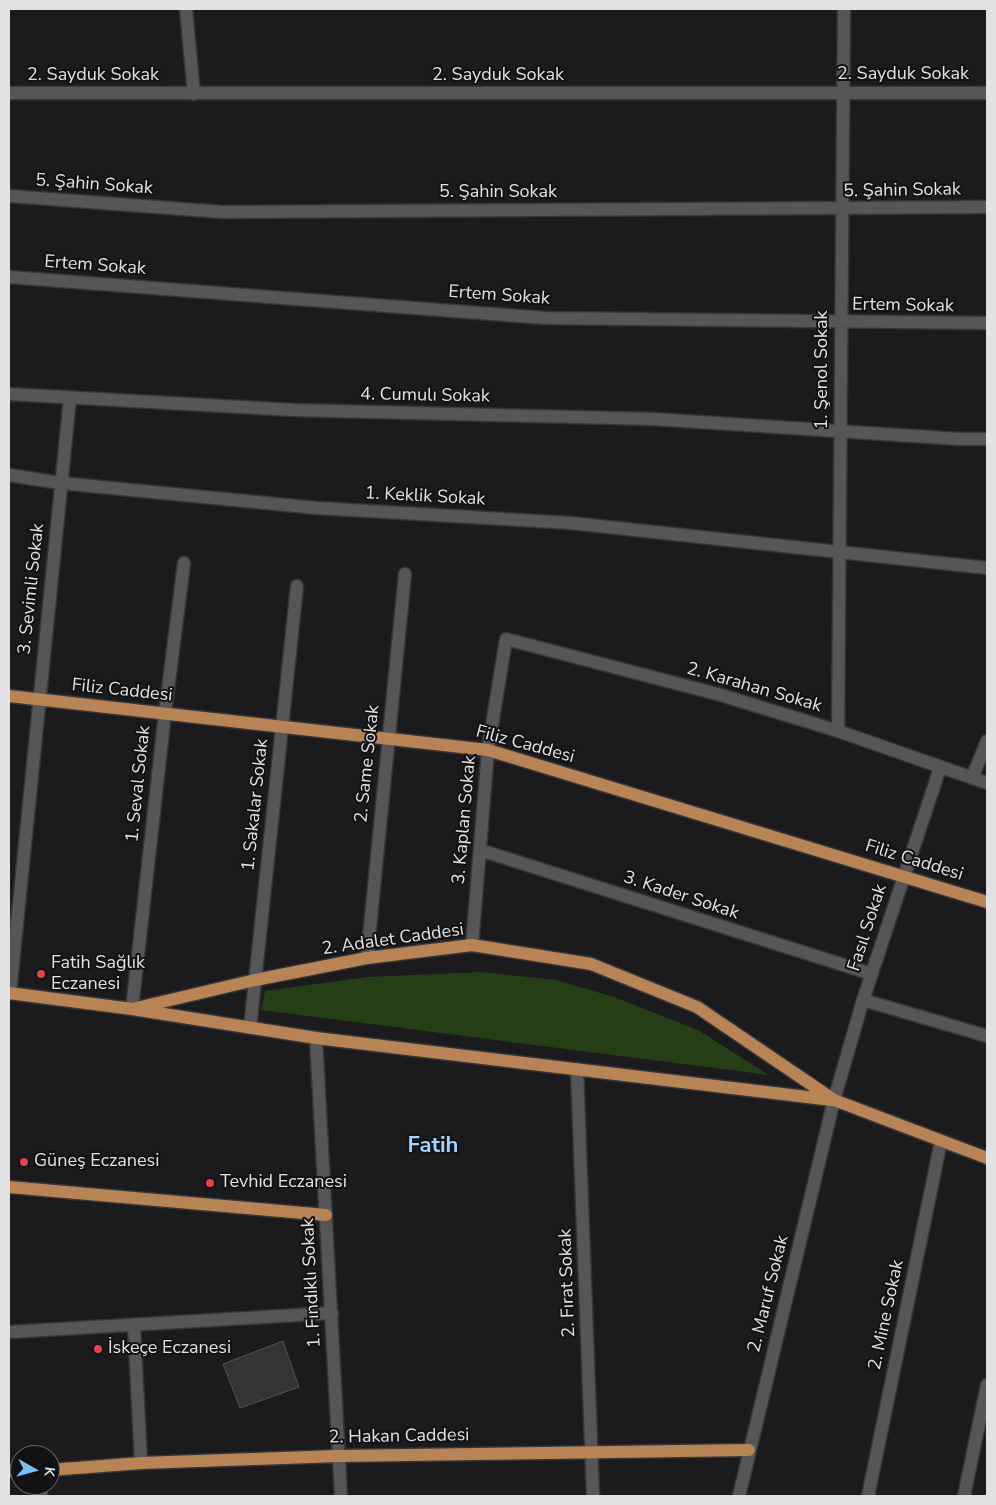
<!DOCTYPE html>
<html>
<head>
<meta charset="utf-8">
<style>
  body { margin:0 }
  #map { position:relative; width:996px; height:1505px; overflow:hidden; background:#1b1a1d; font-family:"Nunito Sans",sans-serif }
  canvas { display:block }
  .frame { position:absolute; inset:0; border:10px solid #e2e1e3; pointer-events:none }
  .north { position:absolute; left:10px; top:1445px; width:50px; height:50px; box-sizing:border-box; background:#121114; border:1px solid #656467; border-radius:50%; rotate:97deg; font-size:14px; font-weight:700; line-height:20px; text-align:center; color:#e2e1e3 }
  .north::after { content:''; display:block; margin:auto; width:18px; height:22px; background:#7abff8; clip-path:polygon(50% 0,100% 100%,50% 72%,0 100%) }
</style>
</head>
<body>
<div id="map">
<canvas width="996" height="1505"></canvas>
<div class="frame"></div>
<div class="north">K</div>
</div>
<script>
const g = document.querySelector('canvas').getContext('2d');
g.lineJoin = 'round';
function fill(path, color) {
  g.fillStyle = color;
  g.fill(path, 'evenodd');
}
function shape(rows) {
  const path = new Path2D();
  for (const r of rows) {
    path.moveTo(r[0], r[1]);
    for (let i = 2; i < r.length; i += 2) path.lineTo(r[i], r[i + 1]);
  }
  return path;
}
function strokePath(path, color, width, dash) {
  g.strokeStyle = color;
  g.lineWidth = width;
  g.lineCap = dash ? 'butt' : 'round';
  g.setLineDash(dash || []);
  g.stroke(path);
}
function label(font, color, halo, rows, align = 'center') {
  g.font = font + ' "Nunito Sans",sans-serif';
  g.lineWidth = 4;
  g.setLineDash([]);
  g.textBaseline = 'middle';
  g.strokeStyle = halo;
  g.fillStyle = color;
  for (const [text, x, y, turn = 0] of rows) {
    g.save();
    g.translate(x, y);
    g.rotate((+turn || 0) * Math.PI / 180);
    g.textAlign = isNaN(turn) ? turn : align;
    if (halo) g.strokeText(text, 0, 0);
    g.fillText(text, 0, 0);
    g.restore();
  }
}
fill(shape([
  [481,972,556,980,614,997,698,1030,769,1075,261,1010,265,991,367,977]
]), '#243e16');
const building = shape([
  [283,1341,299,1387,240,1408,223,1364,283,1341]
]);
fill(building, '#343336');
strokePath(building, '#535356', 1);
const minor = shape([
  [186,9,194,94],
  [9,93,987,93],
  [9,196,223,212,987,207],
  [9,277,545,318,987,323],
  [9,394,294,410,653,419,960,439,987,439],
  [9,475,60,483,317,508,571,523,987,568],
  [838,731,844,9],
  [972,778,987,741],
  [480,850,872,974],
  [472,945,488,750,506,639,721,695,838,731,987,783],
  [367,958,405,574],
  [10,993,70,398],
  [863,1000,987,1036],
  [132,1009,165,713,184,563],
  [250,1028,297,586],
  [316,1038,341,1496],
  [577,1069,593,1496],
  [134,1326,141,1463],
  [9,1332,332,1313],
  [40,1485,41,1496],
  [739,1496,834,1100,863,1000,940,768],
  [868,1496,941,1141],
  [964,1496,987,1385]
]);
const major = shape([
  [9,696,488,750,987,902],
  [9,993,132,1009,316,1038,832,1100],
  [132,1009,255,980,367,958,472,945,591,964,697,1007,834,1100,987,1158],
  [9,1187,326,1215],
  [50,1470,141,1463,339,1456,749,1450],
  [9,1471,20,1471]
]);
strokePath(minor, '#363638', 15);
strokePath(major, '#363638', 15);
strokePath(minor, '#565558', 12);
strokePath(major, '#b88455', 12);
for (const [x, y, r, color] of [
  [41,974,5,"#e0444e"],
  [24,1162,5,"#e0444e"],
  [210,1183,5,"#e0444e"],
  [98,1349,5,"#e0444e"]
]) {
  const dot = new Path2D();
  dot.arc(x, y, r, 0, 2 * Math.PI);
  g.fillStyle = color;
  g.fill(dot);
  strokePath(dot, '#121114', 2);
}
label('18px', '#e2e1e3', '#121114', [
  ["2. Sayduk Sokak",903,75],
  ["2. Sayduk Sokak",93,76],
  ["2. Sayduk Sokak",498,76],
  ["5. Şahin Sokak",94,185,4],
  ["5. Şahin Sokak",902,191,-1],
  ["5. Şahin Sokak",498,193],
  ["Ertem Sokak",95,266,4],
  ["Ertem Sokak",499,296,4],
  ["Ertem Sokak",903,306,1],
  ["1. Şenol Sokak",823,370,-90],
  ["4. Cumulı Sokak",425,396,1],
  ["1. Keklik Sokak",425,497,3],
  ["3. Sevimli Sokak",32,589,-84],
  ["2. Karahan Sokak",754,688,16],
  ["Filiz Caddesi",122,691,6],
  ["Filiz Caddesi",525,745,15],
  ["2. Same Sokak",368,764,-84],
  ["1. Seval Sokak",139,784,-84],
  ["1. Sakalar Sokak",256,805,-84],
  ["3. Kaplan Sokak",465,820,-85],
  ["Filiz Caddesi",914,861,17],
  ["3. Kader Sokak",681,896,18],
  ["Fasıl Sokak",868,928,-72],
  ["2. Adalet Caddesi",393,940,-8],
  ["1. Fındıklı Sokak",312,1283,-93],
  ["2. Fırat Sokak",568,1283,-92],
  ["2. Maruf Sokak",769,1294,-76],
  ["2. Mine Sokak",887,1315,-78],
  ["2. Hakan Caddesi",399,1437,-1]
]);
label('18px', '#e2e1e3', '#121114', [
  ["Fatih Sağlık",51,964],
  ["Eczanesi",51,985],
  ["Güneş Eczanesi",34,1162],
  ["Tevhid Eczanesi",220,1183],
  ["İskeçe Eczanesi",108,1349]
], 'left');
label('bold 22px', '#a0d3fe', '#121114', [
  ["Fatih",433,1147]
]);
</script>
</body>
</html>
